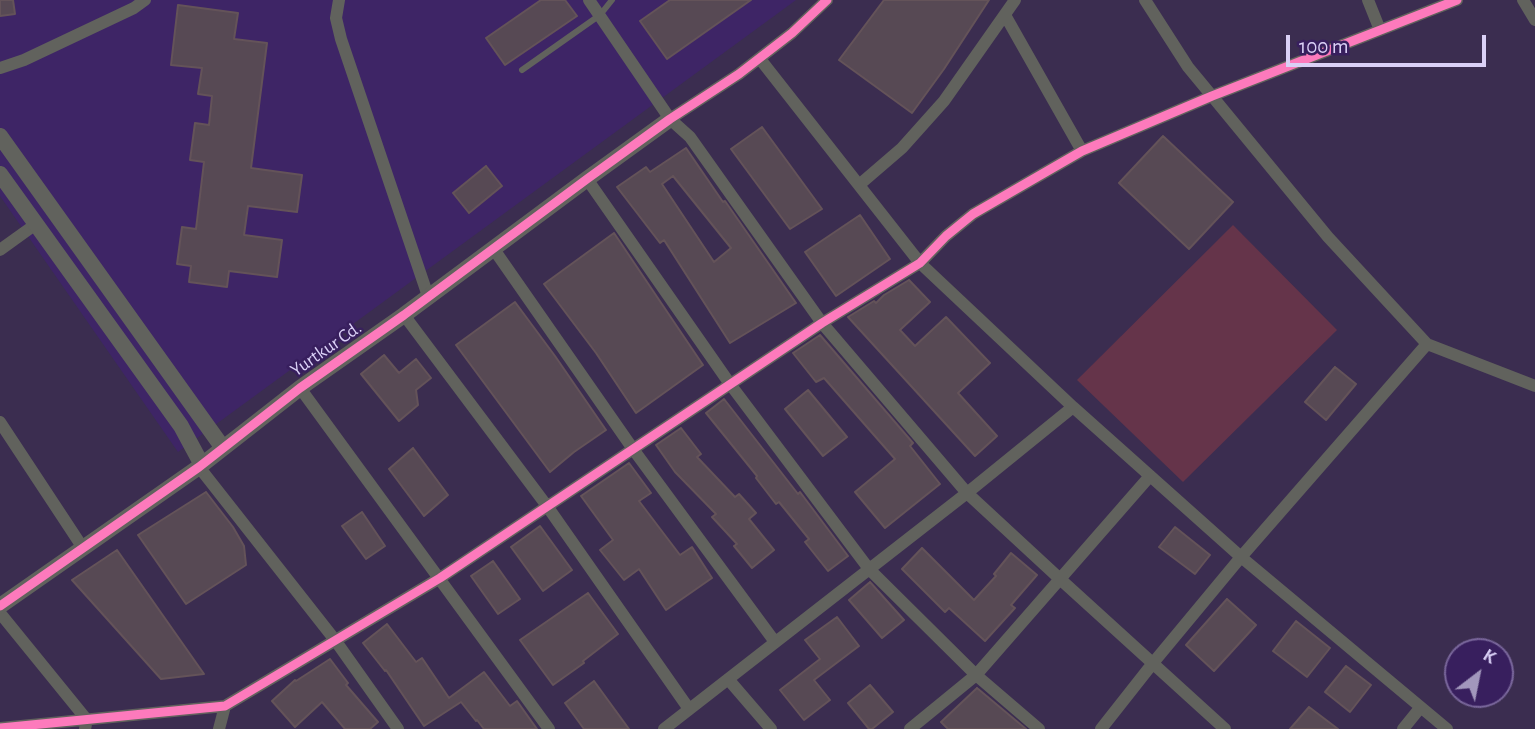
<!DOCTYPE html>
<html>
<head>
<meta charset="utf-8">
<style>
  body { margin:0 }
  #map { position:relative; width:1535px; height:729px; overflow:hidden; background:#3b2d50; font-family:"Alegreya Sans",sans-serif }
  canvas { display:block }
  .north { position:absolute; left:1444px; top:638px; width:70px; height:70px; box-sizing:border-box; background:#381f5e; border:2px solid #79669b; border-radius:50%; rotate:32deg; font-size:19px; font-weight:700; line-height:28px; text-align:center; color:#dad0f6 }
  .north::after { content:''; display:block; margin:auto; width:24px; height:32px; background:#a297bc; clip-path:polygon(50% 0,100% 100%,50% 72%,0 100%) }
  .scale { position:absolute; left:1286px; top:35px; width:200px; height:32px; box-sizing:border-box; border:4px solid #dad0f6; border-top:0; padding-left:9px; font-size:21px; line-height:24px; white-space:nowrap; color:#dad0f6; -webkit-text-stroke:5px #381f5e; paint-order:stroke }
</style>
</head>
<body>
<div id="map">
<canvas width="1535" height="729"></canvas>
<div class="north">K</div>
<div class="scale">100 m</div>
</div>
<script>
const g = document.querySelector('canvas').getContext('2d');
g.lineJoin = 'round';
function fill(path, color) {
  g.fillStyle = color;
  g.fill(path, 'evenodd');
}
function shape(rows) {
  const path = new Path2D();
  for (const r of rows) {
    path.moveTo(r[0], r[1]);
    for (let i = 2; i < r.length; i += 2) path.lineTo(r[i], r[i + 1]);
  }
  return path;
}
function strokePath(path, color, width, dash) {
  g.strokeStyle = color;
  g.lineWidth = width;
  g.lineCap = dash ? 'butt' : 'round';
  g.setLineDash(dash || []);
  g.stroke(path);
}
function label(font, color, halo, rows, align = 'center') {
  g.font = font + ' "Alegreya Sans",sans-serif';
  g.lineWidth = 5;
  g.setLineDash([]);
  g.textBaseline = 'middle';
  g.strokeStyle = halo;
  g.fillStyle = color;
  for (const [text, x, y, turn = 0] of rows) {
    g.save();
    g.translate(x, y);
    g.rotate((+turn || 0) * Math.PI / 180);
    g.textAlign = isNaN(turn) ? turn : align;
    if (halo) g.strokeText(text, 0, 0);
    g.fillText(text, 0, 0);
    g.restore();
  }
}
fill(shape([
  [0,0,796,0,178,452,0,196]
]), '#3e2566');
fill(shape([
  [1233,225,1337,330,1183,482,1077,380]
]), '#65344a');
const building = shape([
  [0,0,13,0,15,14,0,16,0,0],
  [541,0,565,0,577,16,505,65,486,38,541,0],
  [670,0,751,0,667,59,640,21,670,0],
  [884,0,989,0,944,69,912,113,839,60,884,0],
  [178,5,238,13,234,39,267,43,251,168,302,175,297,212,248,206,244,235,282,240,277,277,229,271,227,287,189,282,191,266,177,264,182,227,196,229,204,162,190,160,195,123,209,125,212,96,198,94,202,68,171,65,178,5],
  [762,127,822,209,790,229,731,149,762,127],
  [1163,136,1233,202,1189,249,1119,183,1163,136],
  [686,148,723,202,725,201,796,303,730,343,664,240,660,243,617,187,646,167,650,172,686,148],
  [673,176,731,248,714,262,662,184,673,176],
  [486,166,502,186,469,213,453,193,486,166],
  [860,215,890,259,836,296,805,252,860,215],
  [614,233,703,365,636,413,596,353,544,284,614,233],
  [909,280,930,302,900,330,915,346,946,317,990,363,958,393,997,436,975,456,848,317,874,301,876,303,884,295,909,280],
  [515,302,555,356,606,430,574,452,550,472,456,345,515,302],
  [820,335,913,443,910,446,940,484,885,528,855,492,895,459,824,378,816,382,793,353,820,335],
  [384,355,399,373,416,359,431,378,416,390,418,405,399,421,361,374,384,355],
  [1335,367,1356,384,1326,420,1305,402,1335,367],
  [808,390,847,437,823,456,785,409,808,390],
  [724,399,798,494,800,492,848,556,828,571,805,542,809,539,779,502,776,504,756,478,757,476,706,413,724,399],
  [681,428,701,454,697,457,735,497,739,494,756,513,749,519,774,550,752,568,734,546,737,544,712,517,716,514,675,472,656,445,681,428],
  [413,448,448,495,424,516,389,469,413,448],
  [629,463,651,493,639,501,680,555,692,547,712,578,666,610,639,569,624,580,600,550,613,540,581,496,629,463],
  [206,492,233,527,244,546,246,565,186,604,138,535,206,492],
  [362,512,385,546,366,559,342,526,362,512],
  [540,526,572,570,543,591,511,547,540,526],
  [1175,527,1210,555,1195,574,1159,547,1175,527],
  [922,548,974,600,996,576,994,574,1011,553,1037,575,1011,605,1015,608,985,641,949,608,945,612,902,569,922,548],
  [117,550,204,674,161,679,72,580,117,550],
  [493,561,520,599,498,614,471,576,493,561],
  [870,582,904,620,882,638,849,600,870,582],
  [588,593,618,634,583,661,584,663,553,685,520,640,588,593],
  [1227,599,1256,625,1214,671,1186,645,1227,599],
  [837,617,859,646,814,680,830,700,804,720,780,690,820,659,805,640,837,617],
  [1296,621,1330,648,1307,677,1273,651,1296,621],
  [387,624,416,662,422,658,449,698,484,672,510,706,517,701,537,729,484,729,477,720,476,721,461,702,424,726,386,670,385,671,363,643,387,624],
  [330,659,348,683,346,685,378,722,370,729,345,729,322,702,295,727,272,701,295,680,296,681,330,659],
  [1346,666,1371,685,1350,712,1325,692,1346,666],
  [594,681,629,729,584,729,565,703,594,681],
  [870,685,893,712,872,729,869,729,848,703,870,685],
  [977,688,1026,729,948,729,941,722,977,688],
  [1309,707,1338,729,1290,729,1309,707]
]);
fill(building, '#574954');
strokePath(building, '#645359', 2);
strokePath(shape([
  [522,70,600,15,612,0]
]), '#61625d', 6);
strokePath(shape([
  [339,0,336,18,341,39,428,296],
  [589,0,670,119,690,137,822,323,967,493,1060,579,1225,729],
  [1145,0,1188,67,1212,96,1328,237,1427,344,1535,386],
  [1368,0,1380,30],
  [1523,0,1535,20],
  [1005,15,1082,151],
  [760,59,920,263,1073,407,1241,557,1447,729],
  [0,68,24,60,134,8,145,0],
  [670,119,739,74,792,33,827,0],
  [587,179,730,384,869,569,976,675,1039,729],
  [859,185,902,148,944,101,1015,0],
  [493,248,633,449,775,642],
  [0,250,36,224],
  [404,315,547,506,689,709],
  [300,388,549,729],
  [0,422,83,548],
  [199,467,335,640,398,729],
  [0,613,87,720,85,729],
  [728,679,771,729],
  [0,728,225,706,440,578,822,323,920,263,946,236,973,214,1082,151,1212,96,1457,0],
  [219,729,225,706],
  [664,729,967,493,1073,407],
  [910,729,976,675,1150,476],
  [1101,729,1153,663,1241,557,1427,344],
  [1403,729,1420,708]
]), '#61625d', 12);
strokePath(shape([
  [0,136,223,448],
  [0,174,181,426,202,465],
  [0,606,199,467,300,388,404,315,587,179,670,119]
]), '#61625d', 16);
strokePath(shape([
  [0,606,199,467,300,388,404,315,587,179,670,119,739,74,792,33,827,0],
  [0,728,225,706,440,578,822,323,920,263,946,236,973,214,1082,151,1212,96,1457,0]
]), '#fd7abc', 9);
label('19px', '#dad0f6', '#381f5e', [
  ["Yurtkur Cd.",326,349,-35]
]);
</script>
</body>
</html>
